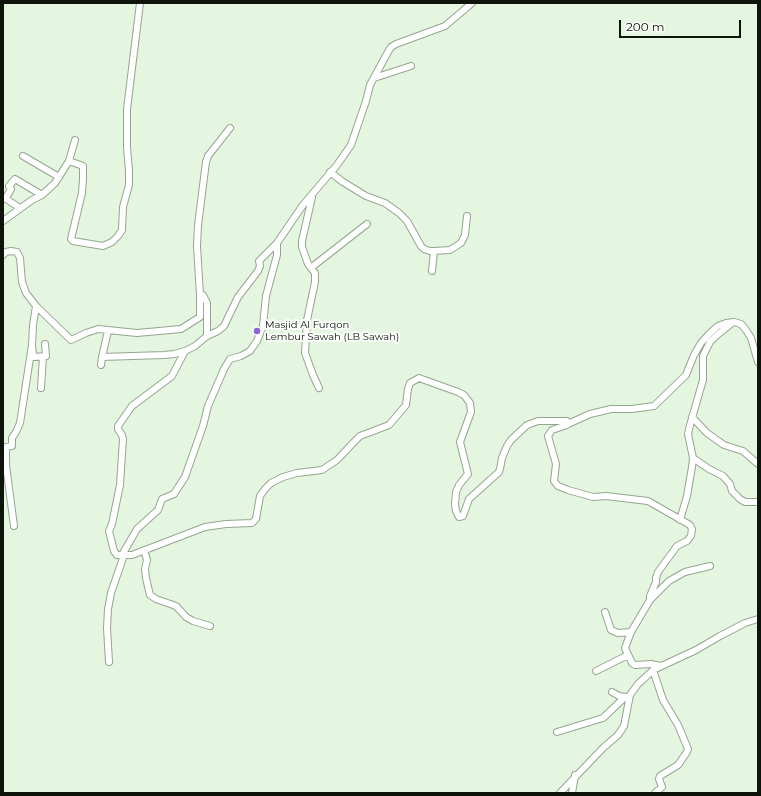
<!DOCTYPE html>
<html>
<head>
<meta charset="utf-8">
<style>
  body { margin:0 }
  #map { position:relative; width:761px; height:796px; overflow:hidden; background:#e4f6e0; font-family:Montserrat,sans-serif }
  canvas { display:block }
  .frame { position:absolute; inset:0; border:4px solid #0e130c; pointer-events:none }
  .scale { position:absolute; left:619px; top:20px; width:122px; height:18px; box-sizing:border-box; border:2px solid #0e130c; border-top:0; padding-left:5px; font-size:12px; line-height:14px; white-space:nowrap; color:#0e130c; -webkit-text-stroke:3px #fbfefa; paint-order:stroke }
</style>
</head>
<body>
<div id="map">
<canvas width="761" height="796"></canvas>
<div class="frame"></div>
<div class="scale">200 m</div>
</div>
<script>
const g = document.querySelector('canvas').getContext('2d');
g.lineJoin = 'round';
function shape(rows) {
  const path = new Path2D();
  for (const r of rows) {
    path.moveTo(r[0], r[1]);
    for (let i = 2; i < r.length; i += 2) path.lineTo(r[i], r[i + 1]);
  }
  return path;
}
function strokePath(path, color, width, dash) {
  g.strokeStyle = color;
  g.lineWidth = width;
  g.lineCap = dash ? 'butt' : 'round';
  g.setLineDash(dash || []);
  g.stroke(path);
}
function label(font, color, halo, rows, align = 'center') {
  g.font = font + ' Montserrat,sans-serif';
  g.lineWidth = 4;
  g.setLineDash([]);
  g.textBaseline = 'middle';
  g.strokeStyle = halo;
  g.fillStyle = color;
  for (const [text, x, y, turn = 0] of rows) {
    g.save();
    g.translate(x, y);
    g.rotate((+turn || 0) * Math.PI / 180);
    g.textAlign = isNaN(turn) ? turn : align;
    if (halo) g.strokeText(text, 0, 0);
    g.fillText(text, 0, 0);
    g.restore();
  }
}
const minor = shape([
  [374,78,411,66],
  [75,140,69,161,83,166,83,179,82,193,71,239,73,241,103,246,112,242,118,236,122,230,123,207,129,185,129,171,127,147,127,109,140,3],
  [23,156,59,177],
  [330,172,343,182,366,196,385,203,399,213,407,221,421,246,424,249,430,251,434,251,432,271],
  [3,197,20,208],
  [312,197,302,241,302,247,308,264,315,273,315,282,307,320,305,353,313,375,319,388],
  [6,198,11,189,9,186,15,179,42,195,55,183,69,161],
  [3,221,32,200,42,195],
  [434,251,450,250,461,243,465,235,467,216],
  [3,255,6,252,11,251,17,252,20,258,22,282,26,293,36,306,71,340,86,333,98,329,137,333,181,329,200,317,200,295,203,295,207,303,207,336,195,346,185,351,172,376,132,406,118,426,118,429,122,435,123,439,120,485,112,524,109,531,114,551,117,555,132,555,205,527,226,524,252,523,256,519,260,496,265,489,271,483,283,477,297,473,322,470,337,460,353,443,360,436,389,425,406,405,408,389,410,383,419,378,458,392,464,395,470,403,471,412,460,442,468,474,459,485,456,492,455,504,456,511,459,517,463,516,469,499,499,472,500,469,502,458,507,446,511,440,527,425,538,421,567,421,568,422,567,425,552,430,548,436,556,464,554,481,558,486,568,490,593,497,606,496,648,501,690,525,692,529,691,536,687,541,677,546,658,572,656,578,656,582,650,596,650,600],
  [312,267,367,224],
  [200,295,197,246,198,225,206,162,208,156,230,128],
  [36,306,33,325,32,345,33,355,34,357,46,356,45,344],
  [207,336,218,331,224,326,238,297,258,271,260,266,259,261,277,243],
  [102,357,164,355,174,354,185,351],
  [101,365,102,357,108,331],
  [41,388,43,356],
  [692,417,707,433,724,445,743,451,758,464],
  [568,424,590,414,611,409,632,409,654,406,686,375,694,355,701,343,710,333,718,326,726,323,734,322,741,324,746,330,751,338,758,362],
  [693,458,709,469,723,476,730,484,732,491,740,499,745,502,758,502],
  [680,520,687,496,692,467,693,458,688,434,690,425,703,380,703,356,710,342,716,336,732,323],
  [14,526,6,465,6,447,12,446,12,438,16,432,20,423,32,345],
  [144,550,147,560,145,569,146,578,150,595,156,599,176,606,186,617,193,621,210,626],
  [122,555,137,529,158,510,162,499,174,494,185,477,203,426,208,406,224,369,230,359,241,356,250,351,257,341,263,326,266,296,277,255,277,243,303,205,337,165,351,145,366,101,370,85,388,52,391,47,396,44,445,26,472,3],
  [605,612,611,630,618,633,631,632],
  [109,662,107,628,108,609,111,593,124,555],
  [661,666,651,664,635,665,632,663,625,648,631,632,650,600,669,581,685,572,710,566],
  [653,670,663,700,678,725,688,749,687,752,678,765,660,776,659,779,662,787,655,793],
  [596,671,628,655],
  [612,692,619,696,627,697],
  [557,732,603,718,625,697],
  [560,793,603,748,618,735,624,726,630,695,638,684,650,673,653,670,696,650,720,636,745,623,758,619],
  [572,793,575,775]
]);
strokePath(minor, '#95a591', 8);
strokePath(minor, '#fff', 6);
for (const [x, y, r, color] of [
  [257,331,4,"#8e62dc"]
]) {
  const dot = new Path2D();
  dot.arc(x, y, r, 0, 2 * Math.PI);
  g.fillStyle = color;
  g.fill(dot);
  strokePath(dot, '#fbfefa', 1.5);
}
label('10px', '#0e130c', '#fbfefa', [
  ["Masjid Al Furqon",265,325],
  ["Lembur Sawah (LB Sawah)",265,337]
], 'left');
</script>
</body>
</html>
